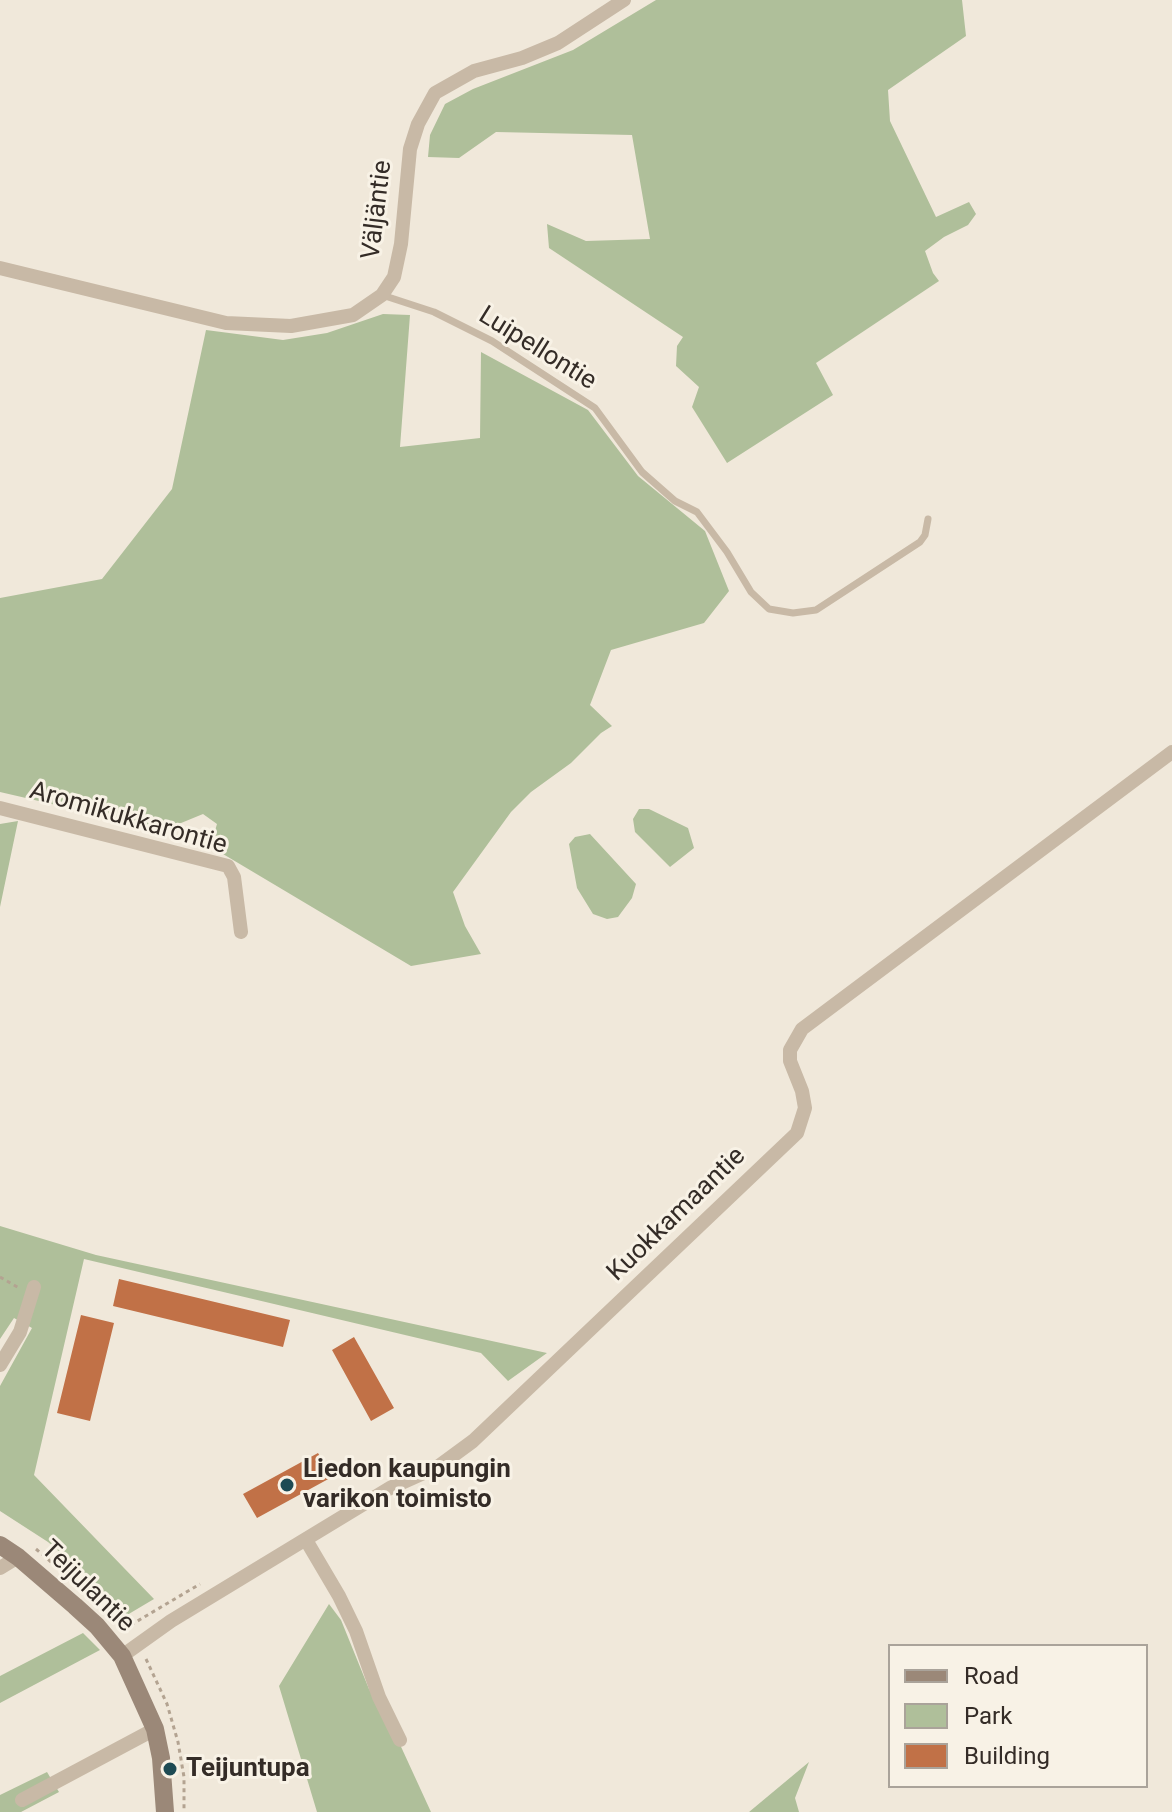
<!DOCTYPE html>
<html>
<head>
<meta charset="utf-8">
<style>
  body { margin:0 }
  #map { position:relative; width:1172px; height:1812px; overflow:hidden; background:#f0e8da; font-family:Roboto,sans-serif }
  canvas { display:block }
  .legend { position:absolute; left:888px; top:1644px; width:260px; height:144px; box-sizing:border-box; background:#f8f2e6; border:2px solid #aaa39a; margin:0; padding:10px 14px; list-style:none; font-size:24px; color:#342c27 }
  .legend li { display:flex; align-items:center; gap:16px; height:40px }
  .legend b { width:40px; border:2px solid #aaa39a }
</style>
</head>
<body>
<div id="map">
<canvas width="1172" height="1812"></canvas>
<ul class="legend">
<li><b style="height:10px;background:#9b8878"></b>Road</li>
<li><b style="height:22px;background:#afbf9a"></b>Park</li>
<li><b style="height:22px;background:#c17147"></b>Building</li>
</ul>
</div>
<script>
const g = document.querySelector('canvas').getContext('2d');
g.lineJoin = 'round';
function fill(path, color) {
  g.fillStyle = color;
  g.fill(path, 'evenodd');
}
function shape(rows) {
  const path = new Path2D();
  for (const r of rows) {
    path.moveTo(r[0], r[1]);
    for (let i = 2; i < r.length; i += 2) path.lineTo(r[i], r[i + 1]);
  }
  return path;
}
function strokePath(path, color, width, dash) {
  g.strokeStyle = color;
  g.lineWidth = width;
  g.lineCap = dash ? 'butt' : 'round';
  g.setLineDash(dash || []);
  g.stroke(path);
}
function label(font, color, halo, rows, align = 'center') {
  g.font = font + ' Roboto,sans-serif';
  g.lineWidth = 6;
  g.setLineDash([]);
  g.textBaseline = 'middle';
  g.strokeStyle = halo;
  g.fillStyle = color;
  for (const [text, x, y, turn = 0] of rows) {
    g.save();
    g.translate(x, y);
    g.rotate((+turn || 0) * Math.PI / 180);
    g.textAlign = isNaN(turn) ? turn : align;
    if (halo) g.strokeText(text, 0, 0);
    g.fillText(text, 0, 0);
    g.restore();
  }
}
fill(shape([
  [656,0,962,0,966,36,888,90,890,121,936,217,969,202,976,214,968,225,944,237,925,251,933,273,939,281,816,363,833,395,727,463,692,407,699,387,676,366,677,346,683,337,549,248,547,224,586,241,650,239,632,135,496,132,459,158,428,157,430,135,445,104,473,89,573,50],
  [383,314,410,315,400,447,480,438,481,352,588,410,638,476,705,531,729,591,704,623,611,650,590,705,612,726,601,733,571,763,531,792,511,812,453,892,465,926,481,954,411,966,223,854,211,844,217,824,203,814,164,830,0,792,0,598,102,579,172,489,206,330,283,340,327,333],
  [639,809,649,809,688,828,694,848,670,867,635,832,633,819],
  [18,821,0,907,0,824],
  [590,834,636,884,632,898,618,917,607,919,593,914,577,888,569,844,575,837],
  [0,1226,96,1255,547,1353,508,1381,481,1353,84,1259,34,1475,154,1599,122,1618,87,1575,48,1542,0,1511,0,1386,32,1328,14,1318,0,1339],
  [329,1604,341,1620,369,1689,397,1738,431,1812,317,1812,279,1686],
  [83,1633,100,1650,0,1703,0,1676],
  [809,1762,795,1798,799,1812,749,1812],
  [47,1772,59,1792,21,1812,0,1812,0,1795]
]), '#afbf9a');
fill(shape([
  [119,1279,290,1320,283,1347,113,1306],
  [81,1315,114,1323,90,1421,57,1413],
  [354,1337,394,1408,371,1421,332,1350],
  [318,1453,332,1477,257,1518,243,1494]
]), '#c17147');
strokePath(shape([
  [0,1277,19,1288],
  [36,1549,103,1607],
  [124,1629,200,1584],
  [146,1659,167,1704,178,1742,184,1777,184,1812]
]), '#b3a391', 3, [4, 4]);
strokePath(shape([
  [382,295,434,312,492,341,595,408,642,472,675,501,697,512,727,552,751,592,769,609,793,613,816,610,920,542,925,535,928,519]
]), '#c8b9a6', 7);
strokePath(shape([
  [0,268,226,323,291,326,353,315,382,295,394,277,401,244,410,149,418,124,435,93,474,71,522,58,558,43,624,0],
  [0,808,228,866,234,877,241,932],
  [0,1365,20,1332,34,1287],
  [306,1540,339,1596,356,1631,379,1697,400,1740],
  [0,1568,18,1557],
  [122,1656,171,1621,390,1488,439,1466,473,1441,797,1133,805,1108,802,1091,790,1061,790,1050,802,1029,1172,752],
  [22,1800,155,1729]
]), '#c8b9a6', 14);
strokePath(shape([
  [0,1545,18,1557,75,1606,97,1626,122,1656,155,1729,161,1758,165,1812]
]), '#9b8878', 18);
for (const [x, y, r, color] of [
  [287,1485,8,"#1e4b54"],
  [170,1769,8,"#1e4b54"]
]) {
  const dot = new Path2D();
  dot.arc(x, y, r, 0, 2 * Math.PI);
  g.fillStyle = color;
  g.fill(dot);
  strokePath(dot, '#f8f2e6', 3);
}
label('26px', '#342c27', '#f8f2e6', [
  ["Väljäntie",378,210,-83],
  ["Luipellontie",537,349,32],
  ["Aromikukkarontie",128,819,16],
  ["Kuokkamaantie",677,1215,-44],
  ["Teijulantie",87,1587,44]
]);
label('bold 26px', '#342c27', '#f8f2e6', [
  ["Liedon kaupungin",303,1470],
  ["varikon toimisto",303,1500],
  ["Teijuntupa",186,1769]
], 'left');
</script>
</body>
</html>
